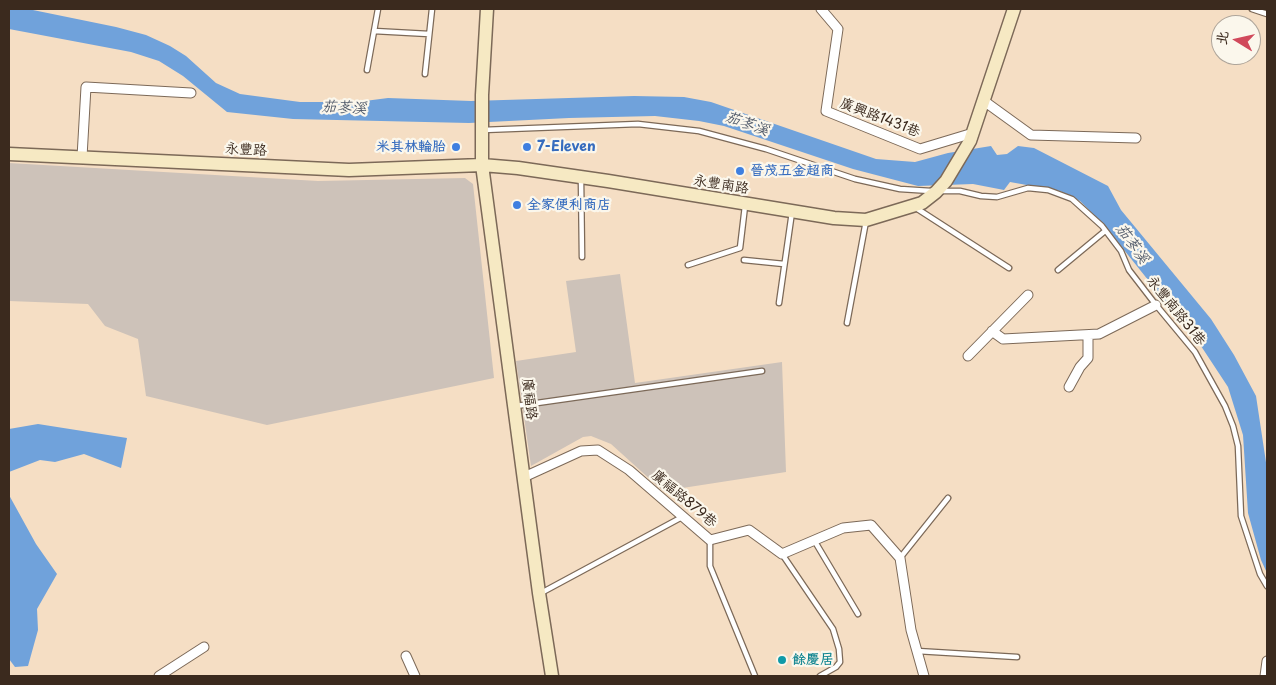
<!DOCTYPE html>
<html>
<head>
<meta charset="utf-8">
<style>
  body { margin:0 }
  #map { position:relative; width:1276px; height:685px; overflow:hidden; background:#f5dec4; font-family:"Playpen Sans","LXGW WenKai TC",sans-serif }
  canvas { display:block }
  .frame { position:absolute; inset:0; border:10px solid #3b2a1e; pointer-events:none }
  .north { position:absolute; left:1211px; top:15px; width:50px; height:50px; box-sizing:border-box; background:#fbf7ec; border:1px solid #aea59a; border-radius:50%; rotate:279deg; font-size:14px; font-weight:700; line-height:20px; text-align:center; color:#3b2a1e }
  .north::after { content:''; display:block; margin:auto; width:18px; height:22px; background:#d1495b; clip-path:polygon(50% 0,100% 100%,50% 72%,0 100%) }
</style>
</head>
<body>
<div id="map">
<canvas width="1276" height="685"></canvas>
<div class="frame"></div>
<div class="north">北</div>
</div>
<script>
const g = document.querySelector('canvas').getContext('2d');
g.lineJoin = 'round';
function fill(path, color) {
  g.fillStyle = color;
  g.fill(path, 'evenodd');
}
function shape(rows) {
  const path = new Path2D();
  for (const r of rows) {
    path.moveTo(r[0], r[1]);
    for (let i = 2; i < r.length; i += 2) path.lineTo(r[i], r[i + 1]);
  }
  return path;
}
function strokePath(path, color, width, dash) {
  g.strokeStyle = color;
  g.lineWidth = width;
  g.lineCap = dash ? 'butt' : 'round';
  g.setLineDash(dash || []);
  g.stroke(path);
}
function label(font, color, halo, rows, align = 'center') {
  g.font = font + ' "Playpen Sans","LXGW WenKai TC",sans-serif';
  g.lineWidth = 4.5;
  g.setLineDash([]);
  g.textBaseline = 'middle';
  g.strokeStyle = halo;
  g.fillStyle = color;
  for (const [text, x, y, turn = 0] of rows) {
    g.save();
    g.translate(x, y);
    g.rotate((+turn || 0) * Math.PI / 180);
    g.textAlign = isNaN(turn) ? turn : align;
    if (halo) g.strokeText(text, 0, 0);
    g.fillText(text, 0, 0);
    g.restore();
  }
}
fill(shape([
  [9,163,318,181,465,178,473,184,494,378,267,425,146,396,138,339,105,326,88,304,9,301],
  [620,274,635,383,782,362,786,472,663,491,611,444,591,436,583,437,531,466,516,361,576,352,566,281]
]), '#cdc2b9');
fill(shape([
  [9,9,28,9,116,27,146,35,170,46,186,56,216,83,240,94,300,102,357,102,388,98,471,101,634,96,684,97,711,102,876,159,915,162,948,153,991,146,997,155,1007,154,1018,146,1034,148,1108,186,1121,210,1211,319,1234,355,1256,396,1267,469,1267,573,1261,560,1248,513,1243,435,1228,387,1201,346,1104,225,1080,201,1060,191,1010,182,1004,190,973,184,918,186,853,169,724,126,699,121,655,116,569,118,469,123,293,119,227,112,183,76,159,61,131,52,9,29],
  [38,424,127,438,121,468,84,454,55,462,40,460,9,472,9,429],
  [9,495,36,544,57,574,37,609,38,630,28,666,15,667,9,659]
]), '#70a2db');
const lane = shape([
  [1252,9,1267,14],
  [374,31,429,34],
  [367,70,378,9],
  [425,74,432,9],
  [483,130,638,124,699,131,766,149,855,179,900,189,931,191],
  [581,179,582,257],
  [941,191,960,191,981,196,997,197,1028,188,1048,190,1072,199,1102,226,1121,251,1129,270,1156,305,1195,352,1225,406,1233,426,1238,446,1241,516,1260,574,1267,586],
  [916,208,1009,268],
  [744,260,784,264],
  [688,265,740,248,745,206],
  [1058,270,1105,231],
  [779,303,792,212],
  [847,323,866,221],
  [516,406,762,371],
  [710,540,710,566,755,676],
  [814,540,858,614],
  [782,554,833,629,839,649,840,662,836,667,820,676],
  [900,558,948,498],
  [541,593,684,516],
  [917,651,1017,657]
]);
const street = shape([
  [821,9,838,29,826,111,920,149,973,133],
  [984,101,1031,135,1136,138],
  [82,157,86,87,191,93],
  [992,331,1003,339,1099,334,1156,305],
  [968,356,1028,295],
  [1069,387,1080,367,1088,358,1088,336],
  [524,477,581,451,598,450,629,470,710,540,749,530,782,554,843,528,871,525,900,558,911,630,924,676],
  [406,656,415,676],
  [159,676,204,647],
  [1265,676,1267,661]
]);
const secondary = shape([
  [487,9,482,95,482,165,539,593,552,676],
  [9,154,349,170,482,165,518,168,608,181,834,218,866,220,922,203,936,192,946,181,970,141,1014,9]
]);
strokePath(lane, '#7c6958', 7);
strokePath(street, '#7c6958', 11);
strokePath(secondary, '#7c6958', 15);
strokePath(lane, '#fff', 4.5);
strokePath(street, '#fff', 9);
strokePath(secondary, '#f6e9c3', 12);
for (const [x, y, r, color] of [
  [456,147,5,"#3f7fe0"],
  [527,147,5,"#3f7fe0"],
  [740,171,5,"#3f7fe0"],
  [517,205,5,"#3f7fe0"],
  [782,660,5,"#0f9aa8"]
]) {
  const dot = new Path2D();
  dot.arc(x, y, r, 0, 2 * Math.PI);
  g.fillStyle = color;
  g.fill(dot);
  strokePath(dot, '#fbf7ec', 2);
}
label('14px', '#3b2a1e', '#fbf7ec', [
  ["廣興路1431巷",880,118,21],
  ["永豐路",246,150,3],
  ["永豐南路",721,185,9],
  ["永豐南路31巷",1176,311,51],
  ["廣福路",529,399,83],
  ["廣福路879巷",684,499,40]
]);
label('bold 14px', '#366cbe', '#fbf7ec', [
  ["米其林輪胎",446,147,"right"],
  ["7-Eleven",537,147],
  ["晉茂五金超商",750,171],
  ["全家便利商店",527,205]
], 'left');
label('bold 14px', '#0d838f', '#fbf7ec', [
  ["餘慶居",792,660]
], 'left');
label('italic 15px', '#505a6a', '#fbf7ec', [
  ["茄苳溪",344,108,3],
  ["茄苳溪",747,124,20],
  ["茄苳溪",1132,244,54]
]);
</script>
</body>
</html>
